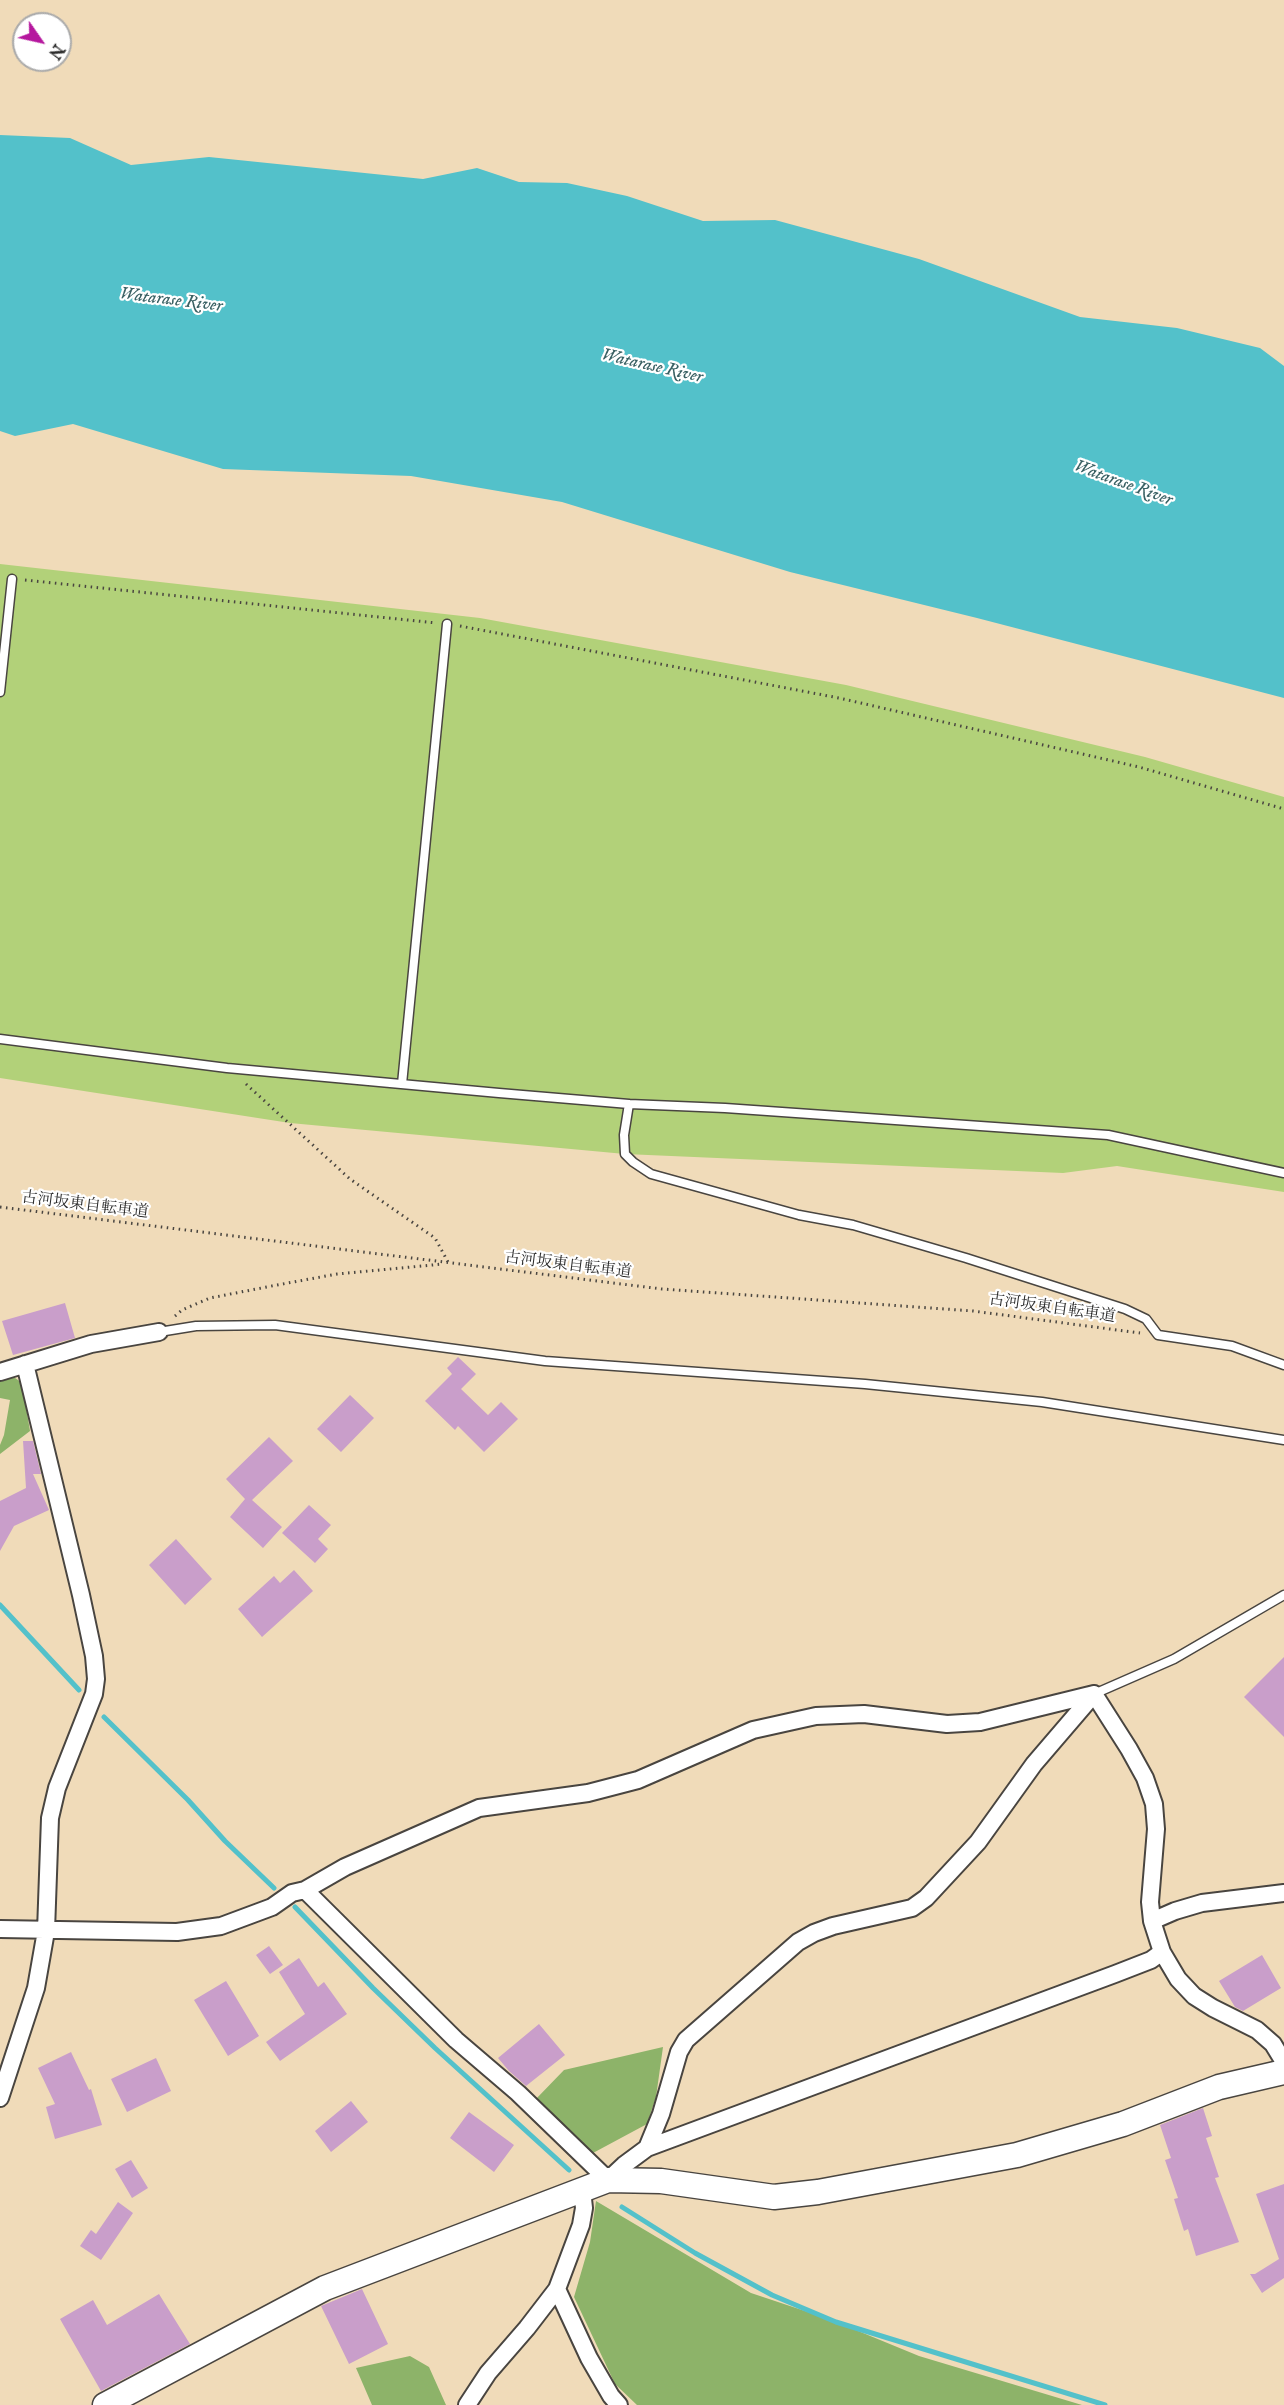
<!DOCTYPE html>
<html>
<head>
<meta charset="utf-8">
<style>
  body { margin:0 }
  #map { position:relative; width:1284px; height:2405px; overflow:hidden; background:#f0dbb9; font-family:"IM FELL English",serif }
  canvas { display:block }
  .north { position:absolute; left:12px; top:12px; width:60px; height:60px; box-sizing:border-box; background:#fff; border:2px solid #aaa; border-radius:50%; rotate:124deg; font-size:16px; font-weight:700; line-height:24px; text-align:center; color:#2b2b2b }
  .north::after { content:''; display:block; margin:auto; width:21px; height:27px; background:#b5179e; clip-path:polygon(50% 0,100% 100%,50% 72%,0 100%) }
</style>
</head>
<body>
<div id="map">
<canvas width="1284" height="2405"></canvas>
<div class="north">N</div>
</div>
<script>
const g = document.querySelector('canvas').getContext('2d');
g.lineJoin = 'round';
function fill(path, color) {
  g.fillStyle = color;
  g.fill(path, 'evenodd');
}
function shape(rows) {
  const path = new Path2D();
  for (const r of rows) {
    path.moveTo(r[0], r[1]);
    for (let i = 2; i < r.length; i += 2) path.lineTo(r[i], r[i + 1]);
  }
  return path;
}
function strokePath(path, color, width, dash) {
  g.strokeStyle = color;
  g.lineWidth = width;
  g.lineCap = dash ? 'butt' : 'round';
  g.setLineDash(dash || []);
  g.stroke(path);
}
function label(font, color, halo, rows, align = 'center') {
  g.font = font + ' "IM FELL English","Noto Serif JP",serif';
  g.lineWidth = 4.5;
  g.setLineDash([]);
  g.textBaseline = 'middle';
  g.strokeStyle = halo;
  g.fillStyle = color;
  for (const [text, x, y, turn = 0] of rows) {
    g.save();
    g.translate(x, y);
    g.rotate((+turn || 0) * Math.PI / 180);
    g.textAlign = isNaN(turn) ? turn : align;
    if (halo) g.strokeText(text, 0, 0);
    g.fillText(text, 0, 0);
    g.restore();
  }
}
fill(shape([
  [0,564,480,618,846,685,1145,757,1284,797,1284,1192,1117,1166,1063,1173,625,1154,290,1123,0,1078]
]), '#b2d179');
fill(shape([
  [11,1375,22,1383,30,1431,0,1454,0,1445,4,1435,10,1400,0,1398,0,1379],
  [663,2047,656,2097,647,2124,593,2153,549,2116,535,2100,564,2070],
  [596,2201,751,2293,829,2319,919,2356,1082,2405,637,2405,615,2384,574,2297,590,2242],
  [410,2356,429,2367,446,2405,372,2405,356,2368]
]), '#8db369');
fill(shape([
  [0,135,70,138,131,165,209,157,423,179,477,168,519,182,567,183,627,196,703,221,775,220,919,259,1080,317,1177,328,1260,348,1284,366,1284,698,977,618,790,572,562,502,411,476,223,469,73,424,15,436,0,431]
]), '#53c1ca');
strokePath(shape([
  [0,1605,79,1690],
  [104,1717,188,1800,225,1841,274,1888],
  [295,1907,373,1988,435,2048,569,2170],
  [622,2207,695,2253,772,2295,836,2322,1105,2405]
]), '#53c1ca', 5);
fill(shape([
  [65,1303,75,1338,13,1355,2,1321],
  [458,1357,476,1374,461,1389,488,1415,501,1402,518,1419,484,1452,458,1426,455,1430,425,1401,452,1374,447,1368],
  [350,1395,374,1418,341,1452,317,1429],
  [269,1437,293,1461,252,1500,282,1527,263,1548,230,1517,245,1499,226,1479],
  [23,1441,33,1441,41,1474,33,1474,49,1510,14,1526,0,1551,0,1501,26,1488],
  [309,1505,331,1525,318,1539,328,1549,315,1563,282,1533],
  [176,1539,212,1579,185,1605,149,1565],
  [294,1570,313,1591,262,1637,238,1609,274,1576,280,1583],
  [1284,1657,1284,1737,1244,1697],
  [269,1946,283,1965,270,1974,256,1955],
  [1262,1955,1281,1988,1243,2011,1235,2007,1219,1981],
  [299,1958,318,1987,324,1982,347,2014,280,2061,266,2042,305,2014,279,1972],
  [226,1981,259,2036,228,2056,194,2000],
  [539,2024,565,2055,526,2086,509,2071,498,2058],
  [71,2052,89,2090,91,2089,102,2125,55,2139,46,2107,55,2104,38,2068],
  [156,2058,171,2091,127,2112,111,2079],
  [351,2101,368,2122,331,2152,315,2131],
  [1203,2108,1212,2136,1206,2138,1219,2177,1215,2178,1239,2242,1196,2256,1188,2229,1184,2231,1174,2199,1178,2198,1165,2160,1171,2158,1160,2125],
  [469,2112,514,2145,494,2172,450,2138],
  [131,2160,148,2188,132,2198,115,2169],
  [1284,2184,1284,2278,1262,2293,1250,2274,1255,2274,1279,2259,1256,2194],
  [118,2202,133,2213,101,2260,80,2246,91,2230,96,2234],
  [362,2289,388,2344,349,2364,321,2306],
  [159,2294,190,2344,101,2391,60,2319,93,2300,107,2325]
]), '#c99eca');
const lane = shape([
  [0,692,12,579],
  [0,1039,227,1068,499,1093,629,1104,725,1108,1108,1135,1284,1173],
  [402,1084,447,624],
  [629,1104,624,1135,625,1154,633,1162,651,1174,799,1215,853,1225,966,1258,1125,1309,1146,1319,1158,1335,1232,1346,1284,1365],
  [159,1332,196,1326,275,1325,545,1361,865,1384,1042,1402,1284,1440],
  [1094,1694,1174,1659,1284,1595]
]);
const street = shape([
  [0,1372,91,1344,159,1332],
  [1094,1694,1129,1749,1145,1778,1154,1804,1156,1829,1150,1902,1152,1921,1162,1952,1178,1979,1194,1996,1213,2008,1257,2030,1273,2044,1284,2062],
  [305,1890,456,2040,518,2093,608,2180,624,2165,647,2148,1115,1974,1151,1960,1162,1952],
  [1152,1921,1175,1911,1202,1903,1284,1893],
  [0,1929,177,1932,221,1926,272,1907,292,1893,305,1890,345,1867,479,1808,588,1793,638,1780,753,1730,816,1716,864,1714,947,1724,980,1722,1094,1694],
  [0,2098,36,1988,46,1931,50,1818,57,1788,94,1694,96,1679,94,1656,81,1595,25,1364],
  [647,2148,661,2114,679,2052,686,2040,798,1942,814,1933,833,1926,912,1908,926,1898,978,1842,1034,1764,1094,1694],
  [582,2190,584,2208,581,2225,557,2289,589,2358,611,2396,619,2405],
  [467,2405,488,2373,527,2328,557,2289]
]);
const secondary = shape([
  [105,2405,325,2288,608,2180,661,2181,774,2197,818,2192,1017,2155,1123,2124,1219,2087,1284,2072]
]);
strokePath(lane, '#494540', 11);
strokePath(street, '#494540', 20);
strokePath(secondary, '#494540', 27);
strokePath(shape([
  [25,580,436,623],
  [460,626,839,698,1139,767,1284,809],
  [246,1084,350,1179,435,1238,448,1262],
  [0,1207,662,1289,973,1311,1140,1333],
  [175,1316,182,1310,210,1298,277,1285,337,1274,443,1264]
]), '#494540', 3, [1.5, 4.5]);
strokePath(lane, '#fff', 8);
strokePath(street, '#fff', 16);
strokePath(secondary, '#fff', 24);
label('16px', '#2b2b2b', '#fff', [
  ["古河坂東自転車道",85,1206,7],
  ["古河坂東自転車道",568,1266,7],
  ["古河坂東自転車道",1052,1309,8]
]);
label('italic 18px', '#396063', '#fff', [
  ["Watarase River",171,301,7],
  ["Watarase River",652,367,13],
  ["Watarase River",1123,484,20]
]);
</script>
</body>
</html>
